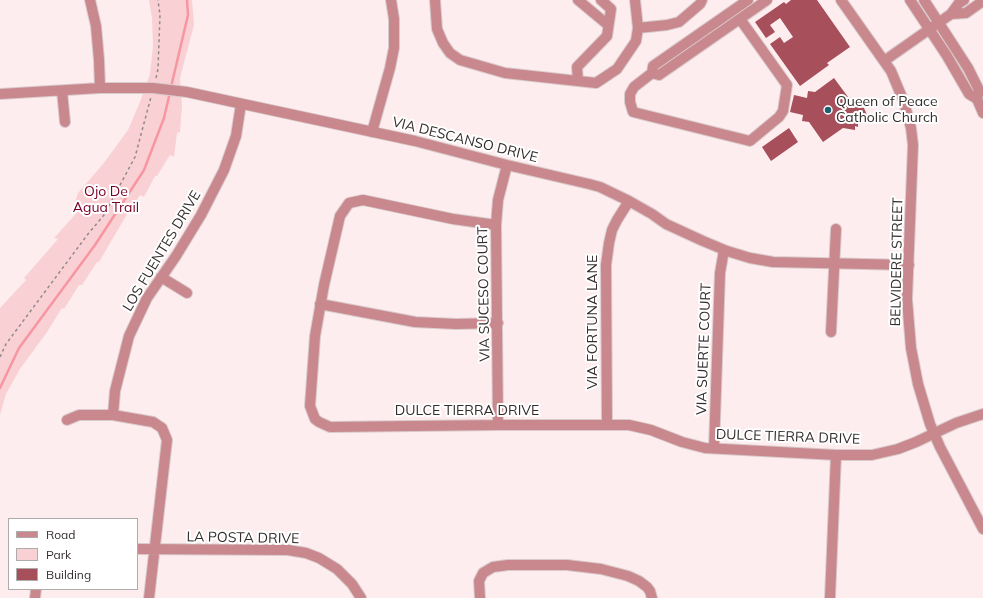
<!DOCTYPE html>
<html>
<head>
<meta charset="utf-8">
<style>
  body { margin:0 }
  #map { position:relative; width:983px; height:598px; overflow:hidden; background:#fdedee; font-family:Mulish,sans-serif }
  canvas { display:block }
  .legend { position:absolute; left:8px; top:518px; width:130px; height:72px; box-sizing:border-box; background:#fff; border:1px solid #aeabab; margin:0; padding:5px 7px; list-style:none; font-size:12px; color:#342d2d }
  .legend li { display:flex; align-items:center; gap:8px; height:20px }
  .legend b { width:20px; border:1px solid #aeabab }
</style>
</head>
<body>
<div id="map">
<canvas width="983" height="598"></canvas>
<ul class="legend">
<li><b style="height:5px;background:#c8888e"></b>Road</li>
<li><b style="height:11px;background:#f9d1d4"></b>Park</li>
<li><b style="height:11px;background:#a74f5b"></b>Building</li>
</ul>
</div>
<script>
const g = document.querySelector('canvas').getContext('2d');
g.lineJoin = 'round';
function fill(path, color) {
  g.fillStyle = color;
  g.fill(path, 'evenodd');
}
function shape(rows) {
  const path = new Path2D();
  for (const r of rows) {
    path.moveTo(r[0], r[1]);
    for (let i = 2; i < r.length; i += 2) path.lineTo(r[i], r[i + 1]);
  }
  return path;
}
function strokePath(path, color, width, dash) {
  g.strokeStyle = color;
  g.lineWidth = width;
  g.lineCap = dash ? 'butt' : 'round';
  g.setLineDash(dash || []);
  g.stroke(path);
}
function label(font, color, halo, rows, align = 'center') {
  g.font = font + ' Mulish,sans-serif';
  g.lineWidth = 4;
  g.setLineDash([]);
  g.textBaseline = 'middle';
  g.strokeStyle = halo;
  g.fillStyle = color;
  for (const [text, x, y, turn = 0] of rows) {
    g.save();
    g.translate(x, y);
    g.rotate((+turn || 0) * Math.PI / 180);
    g.textAlign = isNaN(turn) ? turn : align;
    if (halo) g.strokeText(text, 0, 0);
    g.fillText(text, 0, 0);
    g.restore();
  }
}
fill(shape([
  [149,0,192,0,194,25,180,78,182,106,180,132,177,133,174,157,170,155,157,176,155,176,144,197,140,195,126,216,99,262,97,262,82,285,79,285,64,309,62,308,47,332,20,369,6,394,0,415,0,308,26,280,24,278,58,239,54,238,81,208,74,205,78,193,103,164,128,130,140,102,150,74,153,46,152,18]
]), '#f9d1d4');
strokePath(shape([
  [171,87,188,15,187,0],
  [0,388,19,348,95,245,144,170,164,118,170,92]
]), '#f796a0', 2.5);
fill(shape([
  [791,0,817,0,850,47,827,63,829,65,800,86,770,44,780,37,784,43,793,37,780,18,770,25,775,32,766,38,755,22,784,2,786,4],
  [834,78,848,97,859,100,858,104,861,104,860,107,864,108,867,115,863,123,858,124,858,127,855,126,855,130,843,128,823,142,809,122,802,121,803,115,790,112,794,95,807,98,808,91,815,92],
  [789,128,798,142,771,161,762,147]
]), '#a74f5b');
const minor = shape([
  [90,0,96,26,99,60,100,88],
  [435,0,437,29,443,43,450,53,460,60,505,73,596,83,617,69,636,41,638,28,667,25,679,22,700,4,702,0],
  [578,0,608,25],
  [635,0,638,28],
  [841,0,891,71,904,102,911,128,913,145,907,299,911,348,918,384,930,424,940,447,983,529],
  [910,0,947,56,969,94,977,99,983,113],
  [924,0,968,68,979,90,977,99],
  [951,14,966,13,983,1],
  [740,19,787,85,783,111,779,117,750,141,633,112,630,102,630,94,634,87,652,73,653,66,748,0],
  [884,61,951,14,959,3,964,0],
  [652,73,659,75,767,0],
  [578,81,577,67,607,36,611,9,601,0],
  [62,91,65,122],
  [0,94,100,88,153,88,187,92,415,141,507,165,589,184,600,187,629,201,652,214,666,224,703,241,727,251,750,258,773,262,909,265],
  [372,132,390,68,394,48,394,19,391,0],
  [496,225,453,219,363,200,349,203,340,216,324,285,315,336,310,406,315,419,319,422,330,427,498,425,629,425,651,430,682,442,705,448,836,455,872,455,898,449,916,442,956,423,983,414],
  [161,277,187,293],
  [320,304,415,322,456,324,498,323],
  [831,332,836,229],
  [113,415,115,391,129,336,147,298,176,256,201,215,224,170,236,136,241,104],
  [67,420,79,415,113,415,153,422,162,428,167,440,149,598],
  [498,425,496,225,498,200,507,165],
  [607,425,606,265,609,243,612,230,617,220,629,201],
  [714,448,720,273,724,250],
  [137,549,288,550,306,553,319,558,337,569,352,584,361,598],
  [35,598,36,589],
  [480,598,479,581,483,573,493,567,508,565,567,565,601,569,628,576,639,581,647,587,650,591,652,598],
  [830,598,836,455]
]);
strokePath(minor, '#d9cacb', 12);
strokePath(shape([
  [156,78,158,69,160,15,158,0],
  [0,357,6,344,88,234,104,215,135,157,151,97]
]), '#95898a', 1.5, [3, 3]);
strokePath(minor, '#c8888e', 10);
for (const [x, y, r, color] of [
  [828,110,4,"#1f5f74"]
]) {
  const dot = new Path2D();
  dot.arc(x, y, r, 0, 2 * Math.PI);
  g.fillStyle = color;
  g.fill(dot);
  strokePath(dot, '#fff', 1.5);
}
label('14px', '#342d2d', '#fff', [
  ["Queen of Peace",836,102],
  ["Catholic Church",836,118]
], 'left');
label('14px', '#342d2d', '#fff', [
  ["VIA DESCANSO DRIVE",465,140,14],
  ["LOS FUENTES DRIVE",162,251,-59],
  ["BELVIDERE STREET",897,262,-89],
  ["VIA SUCESO COURT",484,294,-91],
  ["VIA FORTUNA LANE",593,322,-90],
  ["VIA SUERTE COURT",704,349,-88],
  ["DULCE TIERRA DRIVE",467,411],
  ["DULCE TIERRA DRIVE",788,437,2],
  ["LA POSTA DRIVE",243,538,1]
]);
label('14px', '#780027', '#fff', [
  ["Ojo De",106,192],
  ["Agua Trail",106,208]
]);
</script>
</body>
</html>
